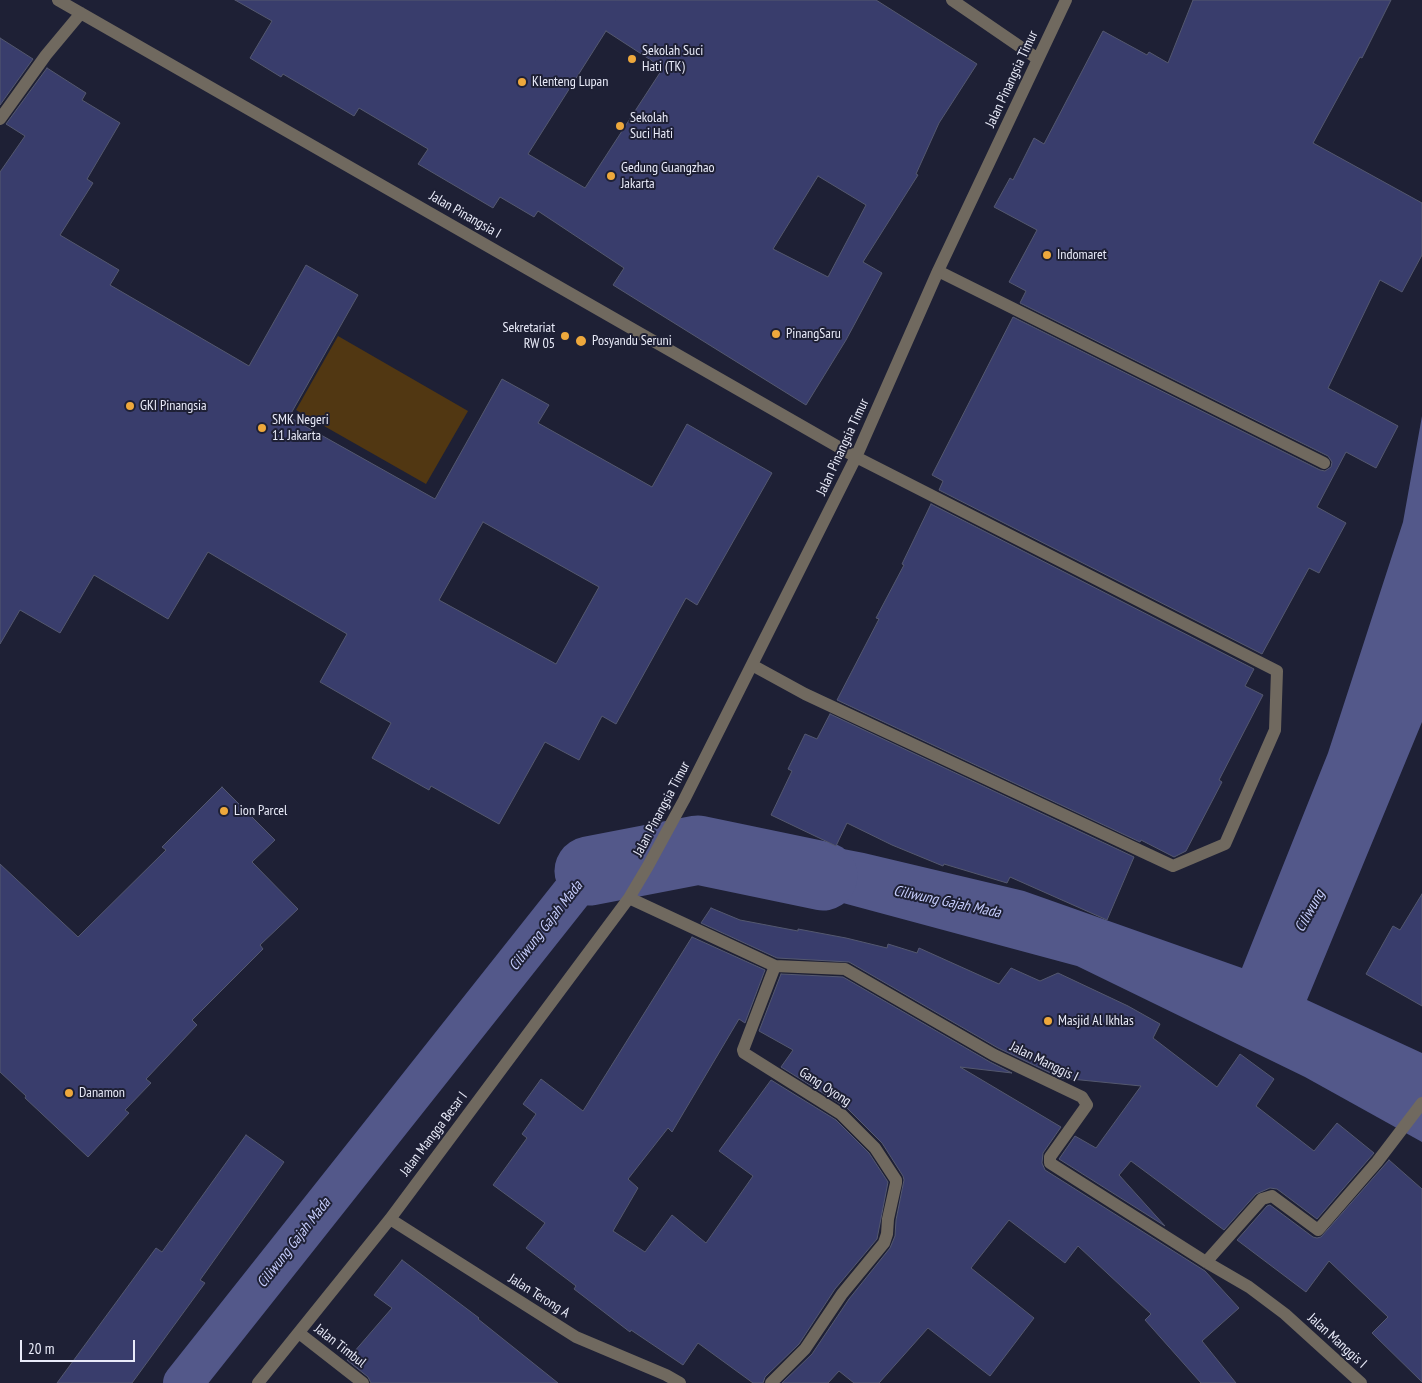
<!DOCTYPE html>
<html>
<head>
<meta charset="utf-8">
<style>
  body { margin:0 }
  #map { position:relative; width:1422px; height:1383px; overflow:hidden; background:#1e2035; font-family:"PT Sans Narrow",sans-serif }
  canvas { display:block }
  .scale { position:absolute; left:20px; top:1340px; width:115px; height:22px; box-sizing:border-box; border:2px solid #e9ebf9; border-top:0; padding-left:6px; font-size:15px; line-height:18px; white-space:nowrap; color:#e9ebf9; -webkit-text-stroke:4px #1e2035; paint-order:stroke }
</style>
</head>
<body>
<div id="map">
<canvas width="1422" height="1383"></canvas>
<div class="scale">20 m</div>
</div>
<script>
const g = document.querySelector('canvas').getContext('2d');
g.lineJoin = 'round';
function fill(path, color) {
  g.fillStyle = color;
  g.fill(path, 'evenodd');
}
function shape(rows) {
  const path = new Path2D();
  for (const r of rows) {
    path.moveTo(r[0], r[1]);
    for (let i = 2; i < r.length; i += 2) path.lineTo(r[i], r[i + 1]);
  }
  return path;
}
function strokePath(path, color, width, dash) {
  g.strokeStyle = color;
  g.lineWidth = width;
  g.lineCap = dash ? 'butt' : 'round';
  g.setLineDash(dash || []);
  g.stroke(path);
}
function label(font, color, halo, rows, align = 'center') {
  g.font = font + ' "PT Sans Narrow",sans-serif';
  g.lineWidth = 4;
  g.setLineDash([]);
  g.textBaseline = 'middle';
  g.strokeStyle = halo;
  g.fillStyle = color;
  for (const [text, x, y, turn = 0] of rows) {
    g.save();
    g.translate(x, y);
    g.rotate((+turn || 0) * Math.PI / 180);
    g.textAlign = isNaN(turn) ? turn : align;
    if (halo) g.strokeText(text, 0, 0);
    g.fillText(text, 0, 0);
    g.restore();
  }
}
fill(shape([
  [338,336,468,411,426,484,296,410]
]), '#513712');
fill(shape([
  [1422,416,1422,722,1307,1000,1422,1053,1422,1142,1305,1077,1077,966,724,871,745,830,864,853,1024,891,1242,968,1328,753,1403,522]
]), '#53588a');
strokePath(shape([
  [183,1383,589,871]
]), '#53588a', 40);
strokePath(shape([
  [589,871,698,850,823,876]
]), '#53588a', 69);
const building = shape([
  [235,0,876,0,977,64,939,123,916,174,918,175,863,262,882,273,846,340,806,405,613,285,624,268,538,211,534,217,500,197,493,208,418,164,428,149,359,108,354,116,283,74,281,77,250,58,272,21,235,0],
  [606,31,663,68,585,188,528,154,606,31],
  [818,176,866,205,828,277,773,249,818,176],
  [1193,0,1391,0,1362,58,1360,57,1313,143,1422,203,1422,255,1402,292,1380,280,1328,388,1398,426,1376,468,1346,452,1317,507,1346,523,1319,573,1309,568,1262,654,939,490,943,481,932,475,1013,317,1320,470,1325,471,1331,467,1332,462,1328,456,1020,303,1026,291,1009,282,1037,230,994,207,1010,178,1013,180,1034,138,1044,144,1103,31,1147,55,1149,52,1168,63,1193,0],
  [0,38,33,59,0,105,0,38],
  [47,68,86,93,82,100,120,123,87,179,93,183,60,235,119,270,110,285,249,366,306,265,358,295,289,417,435,499,502,379,549,405,538,423,652,487,687,424,772,473,697,605,686,598,616,724,602,716,579,760,545,742,499,824,431,786,429,790,372,758,391,723,320,682,347,634,208,552,168,619,94,575,60,633,20,610,0,644,0,172,25,136,6,124,47,68],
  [483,522,599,587,556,664,439,600,483,522],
  [931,504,1254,669,1245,686,1263,695,1219,780,1222,782,1186,851,1174,857,1141,840,1140,842,837,700,879,619,876,618,904,565,902,564,931,504],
  [830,714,1134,857,1107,920,1010,877,1007,883,944,864,943,866,892,845,847,823,836,846,771,815,792,771,788,769,805,734,817,739,830,714],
  [222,787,275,840,252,862,298,909,260,945,263,949,192,1020,197,1025,146,1079,151,1083,125,1110,129,1113,88,1157,25,1098,26,1096,0,1072,0,864,78,937,166,850,162,847,222,787],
  [1422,894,1422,1006,1366,974,1393,926,1400,930,1422,894],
  [711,908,740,920,798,931,798,929,846,938,887,948,888,944,917,953,919,948,999,984,1011,968,1040,981,1058,973,1128,1006,1160,1024,1153,1038,1217,1087,1240,1054,1274,1079,1256,1106,1314,1151,1337,1123,1374,1153,1317,1219,1277,1189,1270,1188,1256,1194,1224,1230,1131,1161,1119,1175,1165,1226,1059,1159,1075,1136,1096,1148,1141,1086,1061,1078,998,1048,849,962,777,958,701,923,711,908],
  [692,937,765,970,745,1023,739,1019,672,1132,668,1128,628,1179,638,1188,613,1231,645,1252,672,1215,706,1243,753,1176,719,1151,771,1080,836,1120,869,1153,888,1182,877,1239,835,1289,799,1344,765,1377,763,1383,753,1383,698,1343,683,1365,631,1330,630,1332,574,1289,576,1286,526,1248,545,1223,493,1185,527,1138,522,1134,536,1114,523,1104,541,1079,583,1111,692,937],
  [781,974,843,977,990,1062,1012,1073,960,1067,1061,1127,1043,1153,1042,1163,1045,1170,1205,1271,1239,1308,1202,1341,1236,1383,1201,1383,1145,1320,1151,1314,1078,1246,1065,1263,1009,1220,971,1268,1034,1318,990,1376,928,1328,879,1383,854,1383,839,1371,828,1383,782,1383,812,1354,849,1299,890,1248,895,1236,896,1220,904,1180,903,1176,882,1143,847,1108,781,1067,793,1050,759,1031,781,974],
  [246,1135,284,1162,200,1280,205,1283,132,1383,57,1383,156,1248,162,1252,246,1135],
  [1389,1160,1422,1189,1422,1382,1372,1333,1388,1317,1329,1261,1306,1292,1237,1240,1267,1206,1270,1205,1313,1237,1317,1238,1321,1237,1389,1160],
  [402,1260,479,1318,478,1319,558,1383,371,1383,368,1377,347,1360,392,1308,374,1295,402,1260]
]);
fill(building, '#393d6c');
strokePath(building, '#54586f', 1);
strokePath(shape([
  [58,0,856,457,1277,671,1275,730,1225,844,1173,866,805,694,752,665],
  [952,0,1038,59],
  [0,119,46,55,81,13],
  [938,271,1324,463],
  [629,898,775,966,845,969,994,1055,1082,1097,1087,1105,1050,1157,1050,1163,1206,1262,1249,1287,1285,1314,1361,1383],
  [390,1219,576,1337,666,1375,680,1383],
  [1206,1262,1262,1199,1272,1196,1318,1230,1377,1162,1422,1103],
  [299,1333,363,1383],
  [258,1383,390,1219,629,898,648,866,684,800,856,457,938,271,1066,0],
  [771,1383,805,1349,842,1294,884,1243,887,1234,888,1219,896,1183,896,1180,875,1148,841,1114,744,1053,743,1050,775,966]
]), '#70695f', 12);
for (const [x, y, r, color] of [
  [632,59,5,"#eea83c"],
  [522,82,5,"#eea83c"],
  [620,126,5,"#eea83c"],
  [611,176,5,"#eea83c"],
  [1047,255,5,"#eea83c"],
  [776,334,5,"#eea83c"],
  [565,336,5,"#eea83c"],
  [581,341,6,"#eea83c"],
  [130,406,5,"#eea83c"],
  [262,428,5,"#eea83c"],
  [224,811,5,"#eea83c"],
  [1048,1021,5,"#eea83c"],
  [69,1093,5,"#eea83c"]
]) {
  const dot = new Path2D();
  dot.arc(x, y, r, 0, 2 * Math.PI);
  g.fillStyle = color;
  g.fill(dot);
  strokePath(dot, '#1e2035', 2);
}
label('14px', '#e9ebf9', '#1e2035', [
  ["Sekolah Suci",642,51],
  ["Hati (TK)",642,67],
  ["Klenteng Lupan",532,82],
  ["Sekolah",630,118],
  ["Suci Hati",630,134],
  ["Gedung Guangzhao",621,168],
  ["Jakarta",621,184],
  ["Indomaret",1057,255],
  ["Sekretariat",555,328,"right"],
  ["RW 05",555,344,"right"],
  ["PinangSaru",786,334],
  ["Posyandu Seruni",592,341],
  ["GKI Pinangsia",140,406],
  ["SMK Negeri",272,420],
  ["11 Jakarta",272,436],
  ["Lion Parcel",234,811],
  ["Masjid Al Ikhlas",1058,1021],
  ["Danamon",79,1093]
], 'left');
label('14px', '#e9ebf9', '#1e2035', [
  ["Jalan Pinangsia Timur",1012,79,-65],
  ["Jalan Pinangsia I",465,215,30],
  ["Jalan Pinangsia Timur",843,447,-65],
  ["Jalan Pinangsia Timur",662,809,-62],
  ["Jalan Manggis I",1044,1062,26],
  ["Gang Oyong",825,1087,33],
  ["Jalan Mangga Besar I",434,1134,-53],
  ["Jalan Terong A",539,1296,32],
  ["Jalan Manggis I",1337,1341,42],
  ["Jalan Timbul",340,1346,38]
]);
label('italic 15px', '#c7cefe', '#1e2035', [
  ["Ciliwung Gajah Mada",947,902,12],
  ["Ciliwung",1310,911,-61],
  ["Ciliwung Gajah Mada",546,926,-52],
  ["Ciliwung Gajah Mada",294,1243,-52]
]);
</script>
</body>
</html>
